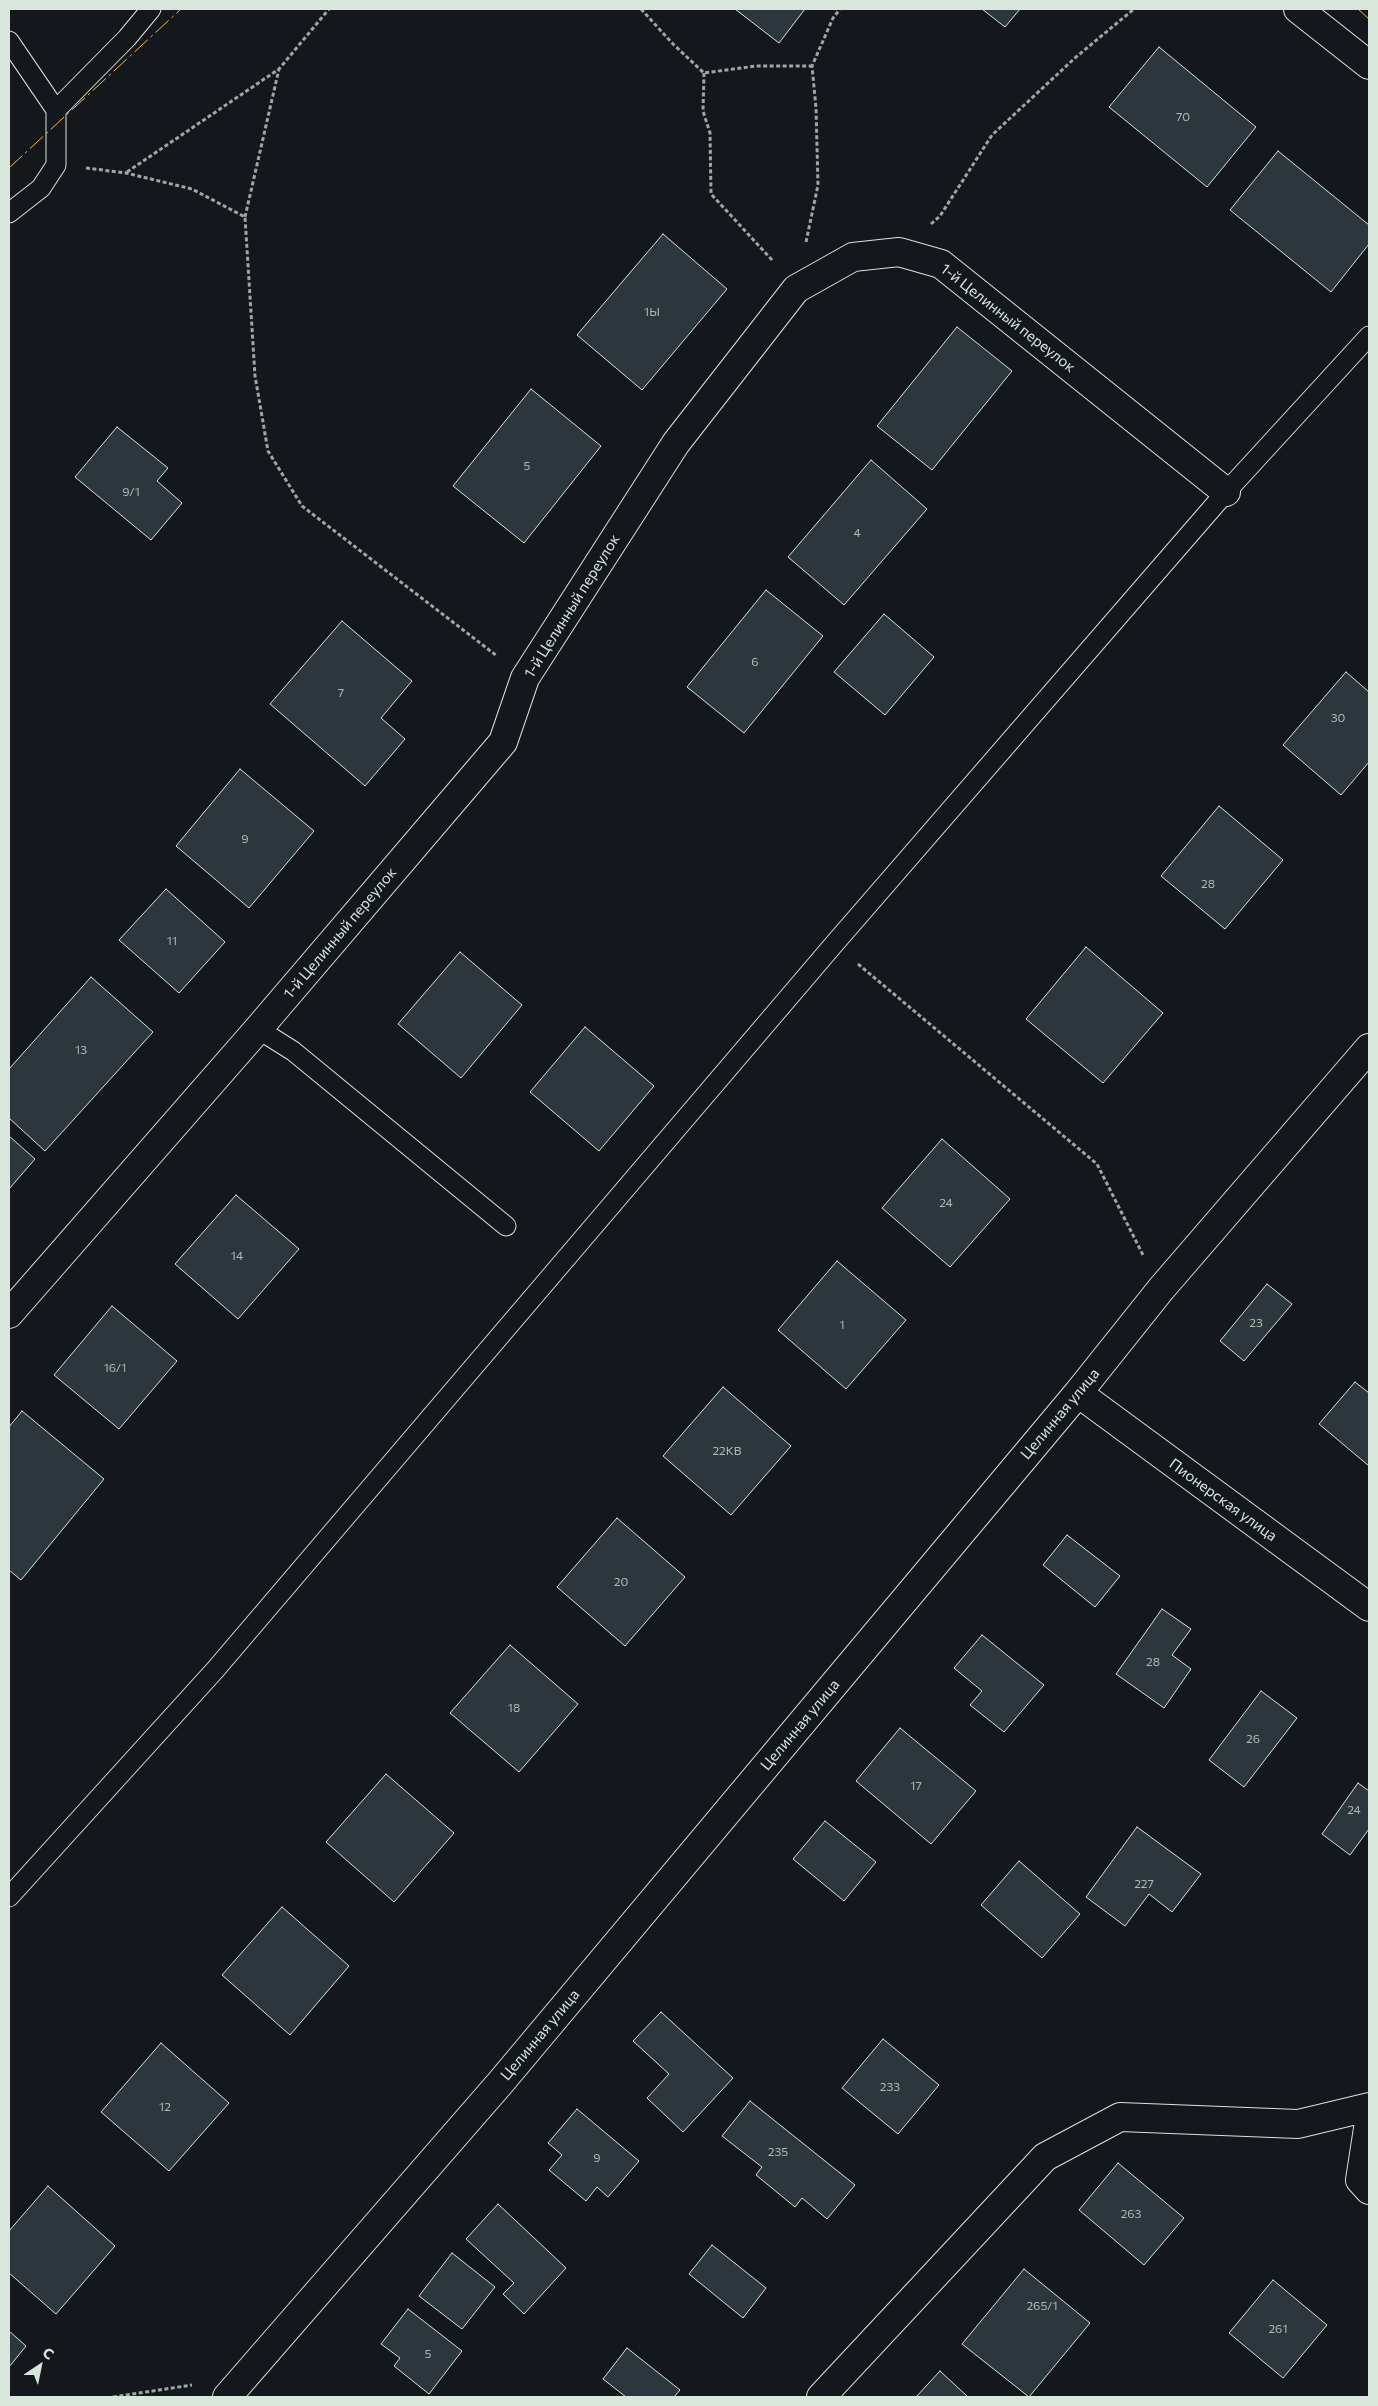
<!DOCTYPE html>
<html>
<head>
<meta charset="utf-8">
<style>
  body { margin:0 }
  #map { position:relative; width:1378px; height:2406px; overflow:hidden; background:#14181c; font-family:Commissioner,sans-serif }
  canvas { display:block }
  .frame { position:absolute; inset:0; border:10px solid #d8e6dc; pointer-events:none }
  .north { position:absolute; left:15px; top:2341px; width:50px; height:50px; -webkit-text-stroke:4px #14181c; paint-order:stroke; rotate:34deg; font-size:14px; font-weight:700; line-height:20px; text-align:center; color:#d8e6dc }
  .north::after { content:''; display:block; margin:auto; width:18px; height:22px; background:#d8e6dc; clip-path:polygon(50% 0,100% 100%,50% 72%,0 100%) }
</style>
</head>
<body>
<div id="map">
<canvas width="1378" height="2406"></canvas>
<div class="frame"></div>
<div class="north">С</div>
</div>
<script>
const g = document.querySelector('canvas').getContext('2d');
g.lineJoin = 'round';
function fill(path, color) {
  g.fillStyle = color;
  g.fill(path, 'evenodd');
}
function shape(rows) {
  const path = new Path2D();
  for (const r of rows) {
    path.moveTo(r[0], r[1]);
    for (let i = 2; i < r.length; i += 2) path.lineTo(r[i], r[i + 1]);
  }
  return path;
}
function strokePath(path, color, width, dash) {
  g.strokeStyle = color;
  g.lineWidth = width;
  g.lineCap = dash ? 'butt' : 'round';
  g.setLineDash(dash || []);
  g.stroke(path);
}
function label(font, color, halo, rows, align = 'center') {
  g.font = font + ' Commissioner,sans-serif';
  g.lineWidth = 4;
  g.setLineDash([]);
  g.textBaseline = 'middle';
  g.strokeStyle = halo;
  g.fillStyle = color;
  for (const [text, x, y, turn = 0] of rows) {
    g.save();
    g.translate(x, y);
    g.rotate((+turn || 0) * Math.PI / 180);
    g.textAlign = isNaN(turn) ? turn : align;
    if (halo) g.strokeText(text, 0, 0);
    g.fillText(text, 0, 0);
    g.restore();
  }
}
const building = shape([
  [735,9,805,9,779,43,735,9],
  [982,9,1020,9,1005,27,982,9],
  [1159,47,1256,127,1207,187,1109,107,1159,47],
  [1278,151,1369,225,1369,244,1331,292,1230,210,1278,151],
  [663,234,727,289,642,390,577,335,663,234],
  [957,327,1012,371,932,470,877,426,957,327],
  [531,389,601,446,524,543,453,486,531,389],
  [117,427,168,468,157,481,182,503,151,540,75,477,117,427],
  [871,460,927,509,844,605,788,557,871,460],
  [766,590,823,636,744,733,687,687,766,590],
  [884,614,934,657,885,715,834,672,884,614],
  [342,621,412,681,381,718,405,739,365,786,270,704,342,621],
  [1346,672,1369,692,1369,762,1341,795,1283,745,1346,672],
  [240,769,314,831,249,908,176,846,240,769],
  [1219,806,1283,860,1225,929,1161,876,1219,806],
  [166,889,225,942,179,993,119,940,166,889],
  [1086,947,1163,1013,1103,1083,1026,1019,1086,947],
  [460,952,522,1005,461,1078,398,1024,460,952],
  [91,977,153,1032,45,1151,9,1118,9,1069,91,977],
  [585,1027,654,1086,599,1151,530,1092,585,1027],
  [9,1136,35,1159,9,1189,9,1136],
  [942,1139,1010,1199,950,1267,882,1208,942,1139],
  [236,1195,299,1249,238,1319,175,1264,236,1195],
  [837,1261,906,1320,846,1389,778,1330,837,1261],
  [1267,1284,1292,1304,1244,1361,1220,1341,1267,1284],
  [112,1306,177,1361,119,1429,54,1375,112,1306],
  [1355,1382,1369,1393,1369,1466,1319,1424,1355,1382],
  [723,1387,791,1446,731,1515,663,1456,723,1387],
  [22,1411,104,1479,21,1580,9,1570,9,1427,22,1411],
  [617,1518,685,1577,625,1646,557,1587,617,1518],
  [1067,1535,1120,1576,1095,1607,1043,1565,1067,1535],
  [1162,1609,1191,1629,1172,1655,1191,1669,1164,1708,1116,1674,1162,1609],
  [982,1635,1044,1685,1004,1732,970,1705,982,1691,954,1668,982,1635],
  [510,1645,578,1704,519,1772,450,1713,510,1645],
  [1261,1691,1297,1718,1244,1787,1209,1760,1261,1691],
  [900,1728,976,1791,931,1844,856,1781,900,1728],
  [386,1774,454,1833,394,1902,326,1842,386,1774],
  [1358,1783,1369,1791,1369,1829,1350,1855,1322,1834,1358,1783],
  [825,1821,876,1862,844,1901,793,1859,825,1821],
  [1137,1827,1201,1874,1172,1912,1149,1894,1125,1926,1086,1897,1137,1827],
  [1019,1861,1080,1914,1042,1958,981,1905,1019,1861],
  [282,1907,349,1966,290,2035,222,1975,282,1907],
  [661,2012,733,2078,683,2132,647,2098,669,2074,633,2041,661,2012],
  [883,2039,939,2085,898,2134,842,2088,883,2039],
  [161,2043,229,2103,169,2171,101,2112,161,2043],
  [750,2101,855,2185,827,2219,802,2198,795,2207,756,2175,762,2167,722,2136,750,2101],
  [577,2109,639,2161,608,2197,597,2187,586,2201,549,2170,562,2155,548,2143,577,2109],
  [1118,2163,1184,2218,1144,2265,1079,2210,1118,2163],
  [48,2186,115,2246,56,2314,9,2273,9,2231,48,2186],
  [498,2204,566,2268,524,2314,503,2294,514,2283,466,2239,498,2204],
  [712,2245,766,2288,743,2318,689,2274,712,2245],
  [452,2253,495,2287,462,2329,419,2296,452,2253],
  [1024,2269,1090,2323,1029,2397,962,2344,1024,2269],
  [1273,2280,1327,2325,1283,2378,1229,2333,1273,2280],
  [408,2309,462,2351,429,2394,394,2366,400,2358,381,2344,408,2309],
  [9,2331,26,2346,9,2367,9,2331],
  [627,2348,680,2390,674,2397,626,2397,603,2379,627,2348],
  [940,2371,968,2397,916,2397,940,2371]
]);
fill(building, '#2c363c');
strokePath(building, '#d8e6dc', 1);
const lane = shape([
  [9,41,56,110,56,165,41,188,9,213],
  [56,110,127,38,151,9],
  [258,1029,293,1051,506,1226],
  [9,1897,215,1670,835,943,1226,492,1369,336]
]);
const street = shape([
  [1298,9,1369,65],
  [9,1314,258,1029,503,742,525,678,676,443,796,289,853,257,899,252,941,264,1226,492],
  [1078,1393,1369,1607],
  [1369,2122,1360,2180,1369,2190],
  [227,2397,501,2082,1078,1393,1161,1289,1369,1048],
  [821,2397,1045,2157,1120,2117,1298,2124,1369,2107]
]);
strokePath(lane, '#d8e6dc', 21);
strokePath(street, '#d8e6dc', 30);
strokePath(shape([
  [641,9,673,44,704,73,756,66,812,66],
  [704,73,703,111,710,133,711,194,773,261],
  [86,168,126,173,192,189,245,217,255,376,268,451,302,506,497,656],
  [127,172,279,69,329,9],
  [245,217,279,69],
  [931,224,940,216,992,135,1076,57,1134,9],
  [806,242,818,185,816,108,812,66,833,18,840,9],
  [858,964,1097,1164,1143,1255],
  [113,2397,192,2385]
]), '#9da8a2', 3, [4, 2.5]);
strokePath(lane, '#14181c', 19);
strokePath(street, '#14181c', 28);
strokePath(shape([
  [1358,9,1369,19],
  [9,168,181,9]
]), '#ffb74d', 1, [18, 4, 2.5, 4]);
label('12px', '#adbab4', null, [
  ["70",1183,117],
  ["1Ы",652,312],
  ["5",527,466],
  ["9/1",131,492],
  ["4",857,533],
  ["6",755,662],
  ["7",341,693],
  ["30",1338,718],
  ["9",245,839],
  ["28",1208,884],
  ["11",172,941],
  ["13",81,1050],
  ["24",946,1203],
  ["14",237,1256],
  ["23",1256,1323],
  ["1",842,1325],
  ["16/1",115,1368],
  ["22КВ",727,1451],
  ["20",621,1582],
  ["28",1153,1662],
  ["18",514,1708],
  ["26",1253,1739],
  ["17",916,1786],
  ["24",1354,1810],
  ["227",1144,1884],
  ["233",890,2087],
  ["12",165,2107],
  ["235",778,2152],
  ["9",597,2158],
  ["263",1131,2214],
  ["265/1",1042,2306],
  ["261",1278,2329],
  ["5",428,2354]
]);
label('15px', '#d8e6dc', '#14181c', [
  ["1-й Целинный переулок",1008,318,38],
  ["1-й Целинный переулок",572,606,-58],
  ["1-й Целинный переулок",340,933,-50],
  ["Целинная улица",1060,1414,-50],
  ["Пионерская улица",1223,1500,36],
  ["Целинная улица",800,1725,-50],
  ["Целинная улица",540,2035,-50]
]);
</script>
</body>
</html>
